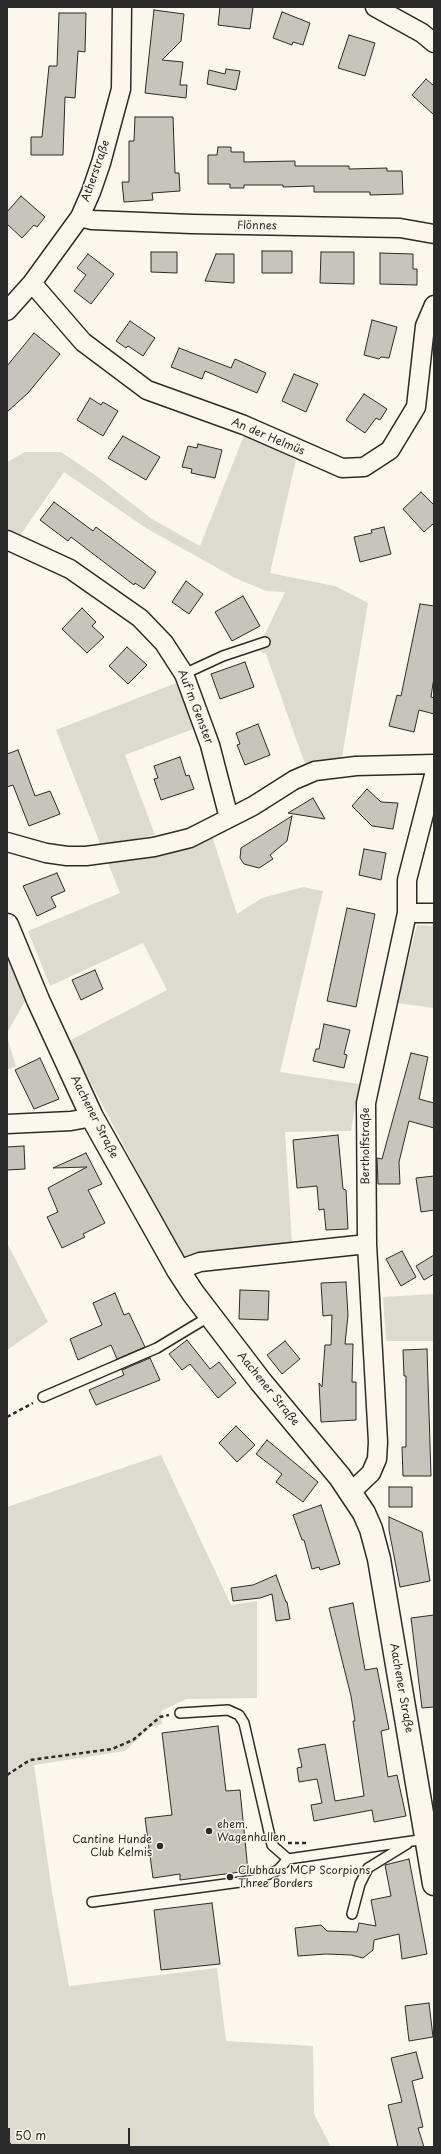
<!DOCTYPE html>
<html>
<head>
<meta charset="utf-8">
<style>
  body { margin:0 }
  #map { position:relative; width:441px; height:2154px; overflow:hidden; background:#fbf7ec; font-family:"Playpen Sans",sans-serif }
  canvas { display:block }
  .frame { position:absolute; inset:0; border:8px solid #2b2b2b; pointer-events:none }
  .scale { position:absolute; left:8px; top:2128px; width:122px; height:18px; box-sizing:border-box; border:2px solid #2b2b2b; border-top:0; padding-left:5px; font-size:12px; line-height:14px; white-space:nowrap; color:#2b2b2b; -webkit-text-stroke:3px #fbf7ec; paint-order:stroke }
</style>
</head>
<body>
<div id="map">
<canvas width="441" height="2154"></canvas>
<div class="frame"></div>
<div class="scale">50 m</div>
</div>
<script>
const g = document.querySelector('canvas').getContext('2d');
g.lineJoin = 'round';
function fill(path, color) {
  g.fillStyle = color;
  g.fill(path, 'evenodd');
}
function shape(rows) {
  const path = new Path2D();
  for (const r of rows) {
    path.moveTo(r[0], r[1]);
    for (let i = 2; i < r.length; i += 2) path.lineTo(r[i], r[i + 1]);
  }
  return path;
}
function strokePath(path, color, width, dash) {
  g.strokeStyle = color;
  g.lineWidth = width;
  g.lineCap = dash ? 'butt' : 'round';
  g.setLineDash(dash || []);
  g.stroke(path);
}
function label(font, color, halo, rows, align = 'center') {
  g.font = font + ' "Playpen Sans",sans-serif';
  g.lineWidth = 3;
  g.setLineDash([]);
  g.textBaseline = 'middle';
  g.strokeStyle = halo;
  g.fillStyle = color;
  for (const [text, x, y, turn = 0] of rows) {
    g.save();
    g.translate(x, y);
    g.rotate((+turn || 0) * Math.PI / 180);
    g.textAlign = isNaN(turn) ? turn : align;
    if (halo) g.strokeText(text, 0, 0);
    g.fillText(text, 0, 0);
    g.restore();
  }
}
fill(shape([
  [245,433,296,460,270,573,335,586,368,603,342,757,305,764,266,654,259,651,268,647,264,636,285,592,266,591,235,578,146,528,64,472,19,537,7,532,7,462,25,452,61,452,95,475,152,519,200,546],
  [176,683,193,729,125,755,155,835,101,846,56,730],
  [212,836,237,914,262,898,303,887,323,891,280,1072,359,1084,351,1131,285,1132,292,1243,182,1257,69,1041,167,990,143,943,50,986,28,931,120,893,108,863,160,855],
  [417,925,434,926,434,1008,397,1003],
  [7,956,25,1001,7,1033],
  [7,1037,16,1066,7,1070],
  [7,1243,48,1322,7,1350],
  [434,1294,434,1341,386,1341,383,1297],
  [161,1455,231,1605,257,1601,257,1698,186,1699,161,1711,162,1724,151,1727,125,1751,34,1765,52,1892,69,1986,217,1968,226,2041,313,2046,314,2114,331,2147,7,2147,7,1507]
]), '#dddad0');
const building = shape([
  [220,7,253,7,250,29,218,25,220,7],
  [154,10,184,14,181,41,162,60,183,62,180,85,187,85,186,98,145,93,154,10],
  [282,12,310,23,303,45,293,42,292,45,273,38,282,12],
  [59,13,86,13,85,52,78,51,75,98,65,97,63,155,31,155,31,137,42,137,49,66,57,66,59,13],
  [349,35,375,43,365,76,338,68,349,35],
  [226,69,240,71,236,90,207,84,209,70,225,74,226,69],
  [426,79,434,86,434,115,412,95,426,79],
  [135,117,173,117,175,173,179,173,180,191,152,193,153,200,124,202,122,182,129,182,129,141,134,141,135,117],
  [218,147,231,147,231,152,244,152,244,162,295,161,295,166,349,166,349,169,387,168,387,171,402,171,403,194,370,195,370,192,314,192,314,186,283,187,283,185,244,185,244,188,230,188,230,184,208,184,208,155,217,155,218,147],
  [21,196,45,217,37,227,34,225,22,238,7,224,7,212,21,196],
  [262,251,292,251,292,273,262,273,262,251],
  [151,252,177,252,177,273,151,272,151,252],
  [321,252,354,252,354,284,320,283,321,252],
  [380,253,413,254,413,269,417,269,417,285,380,284,380,253],
  [88,254,114,274,91,304,74,291,86,275,77,268,88,254],
  [216,254,234,254,234,283,205,281,216,254],
  [372,320,397,327,389,358,381,357,379,359,364,355,372,320],
  [130,321,155,338,143,356,128,346,126,348,116,341,130,321],
  [34,333,60,354,28,393,7,412,7,366,34,333],
  [179,348,231,368,235,359,266,373,257,393,205,371,202,379,171,367,179,348],
  [294,374,318,384,306,412,282,401,294,374],
  [364,394,387,409,380,420,376,418,365,433,346,420,364,394],
  [90,398,101,405,103,402,118,411,103,436,77,420,90,398],
  [123,436,160,457,146,480,108,458,123,436],
  [198,444,222,450,215,478,191,473,192,469,182,467,188,446,197,448,198,444],
  [421,492,434,505,434,523,424,532,403,509,421,492],
  [54,502,93,531,96,527,156,572,144,589,135,583,134,585,71,537,68,541,40,520,54,502],
  [384,527,391,554,360,562,354,537,372,533,371,530,384,527],
  [186,581,203,594,189,614,172,602,186,581],
  [243,596,260,626,232,641,215,612,243,596],
  [420,604,434,606,434,677,431,697,434,698,434,714,419,710,414,732,389,726,397,695,401,696,420,604],
  [82,608,96,622,92,626,104,637,87,653,62,629,82,608],
  [127,647,147,665,128,684,109,666,127,647],
  [245,662,254,687,220,699,211,674,245,662],
  [258,724,270,755,245,765,237,745,240,744,236,733,258,724],
  [18,750,35,796,50,791,60,814,29,826,13,785,7,787,7,754,18,750],
  [180,757,186,776,189,775,194,789,161,800,154,779,158,778,154,766,180,757],
  [367,789,381,802,398,803,393,829,372,826,352,806,367,789],
  [313,798,325,819,288,813,313,798],
  [292,816,287,841,270,855,273,859,259,868,244,864,240,858,241,848,292,816],
  [364,849,386,853,381,880,359,875,364,849],
  [57,873,65,891,51,897,56,907,37,916,23,886,57,873],
  [347,908,375,914,356,1007,327,1001,347,908],
  [95,970,103,989,81,1000,72,980,95,970],
  [324,1024,350,1030,344,1054,347,1055,344,1068,313,1061,316,1049,319,1049,324,1024],
  [411,1053,428,1057,419,1099,434,1103,434,1128,409,1121,399,1162,400,1184,378,1184,377,1158,382,1159,411,1053],
  [40,1058,59,1099,34,1109,15,1070,40,1058],
  [338,1135,343,1189,346,1190,348,1229,326,1230,324,1209,319,1210,317,1186,297,1188,293,1140,338,1135],
  [24,1146,25,1169,7,1170,7,1147,24,1146],
  [86,1153,102,1184,88,1190,105,1223,83,1234,85,1237,62,1248,47,1217,58,1212,48,1188,87,1167,53,1168,86,1153],
  [434,1176,434,1210,421,1212,416,1178,434,1176],
  [402,1251,416,1277,401,1286,386,1259,402,1251],
  [434,1255,434,1274,424,1280,416,1266,434,1255],
  [346,1282,348,1315,345,1344,353,1344,352,1382,356,1382,356,1420,321,1422,319,1383,322,1387,325,1345,331,1345,332,1315,323,1316,321,1283,346,1282],
  [240,1290,269,1291,268,1320,239,1319,240,1290],
  [115,1293,124,1315,129,1313,145,1347,117,1359,111,1345,78,1360,70,1339,102,1325,93,1303,115,1293],
  [187,1340,210,1369,219,1362,236,1383,218,1398,190,1364,182,1370,169,1354,187,1340],
  [285,1341,300,1359,282,1374,267,1355,285,1341],
  [427,1349,431,1476,403,1476,402,1447,406,1447,406,1376,404,1376,403,1350,427,1349],
  [150,1358,160,1380,96,1405,89,1390,124,1375,122,1370,150,1358],
  [236,1426,255,1445,237,1462,219,1443,236,1426],
  [267,1440,318,1482,303,1502,276,1482,282,1474,256,1454,267,1440],
  [389,1487,412,1487,412,1507,389,1507,389,1487],
  [321,1505,340,1564,320,1570,319,1567,312,1569,304,1540,302,1540,293,1515,321,1505],
  [389,1517,422,1532,430,1581,400,1587,389,1530,389,1517],
  [276,1575,286,1602,287,1602,290,1619,276,1621,272,1594,260,1598,233,1601,231,1588,253,1585,276,1575],
  [353,1603,365,1670,377,1668,389,1729,381,1731,388,1777,397,1775,406,1816,374,1822,372,1810,314,1821,311,1805,322,1803,317,1779,299,1782,297,1768,302,1767,298,1749,325,1744,335,1801,364,1796,353,1721,355,1721,351,1696,329,1608,353,1603],
  [434,1615,434,1707,422,1708,411,1618,434,1615],
  [218,1726,226,1791,240,1790,248,1871,180,1880,180,1874,153,1878,145,1818,172,1815,162,1733,218,1726],
  [409,1859,427,1954,402,1959,399,1934,374,1940,373,1950,363,1958,351,1955,326,1954,298,1956,295,1928,321,1925,327,1931,357,1932,359,1923,376,1926,371,1900,391,1896,385,1865,409,1859],
  [212,1903,220,1964,161,1970,154,1910,212,1903],
  [429,2003,433,2037,409,2041,405,2006,429,2003],
  [416,2052,423,2078,412,2081,423,2127,418,2128,424,2147,398,2147,388,2105,402,2102,391,2058,416,2052]
]);
fill(building, '#c7c4bc');
strokePath(building, '#2b2b2b', 1);
const service = shape([
  [184,674,223,656,265,642],
  [43,1397,157,1348,210,1316],
  [180,1713,228,1710,239,1715,244,1723,272,1845,288,1859],
  [92,1902,255,1880,278,1870,288,1859,426,1839],
  [352,1914,360,1884,368,1868,407,1844]
]);
const minor = shape([
  [375,7,422,33,434,43],
  [80,217,92,220,192,224,400,228,434,234],
  [32,283,83,342,147,390,244,425,342,468,364,467,390,450,416,407,425,326,434,305],
  [7,311,32,283,80,217,91,192,101,163,121,89,122,7],
  [7,540,70,569,140,618,164,643,184,674,210,745,229,818],
  [7,842,46,853,67,856,86,856,154,847,190,838,253,806,294,780,315,771,356,766,434,764],
  [407,913,434,913],
  [7,1124,71,1121,92,1117],
  [178,1270,200,1262,367,1244],
  [351,1492,371,1473,377,1459,378,1442,367,1244,366,1103,407,913,407,880,434,775]
]);
const tertiary = shape([
  [7,925,38,1000,92,1117,178,1270,193,1293,261,1382,340,1477,364,1513,371,1529,379,1559,434,1884]
]);
strokePath(service, '#2b2b2b', 12);
strokePath(minor, '#2b2b2b', 21);
strokePath(tertiary, '#2b2b2b', 25);
strokePath(shape([
  [7,1417,33,1403],
  [7,1775,30,1760,112,1749,133,1740,160,1717,169,1715],
  [288,1843,307,1843],
  [7,2143,21,2147]
]), '#2b2b2b', 2.5, [4, 3]);
strokePath(service, '#fbf7ec', 9);
strokePath(minor, '#fbf7ec', 18);
strokePath(tertiary, '#fbf7ec', 22);
for (const [x, y, r, color] of [
  [209,1831,4,"#2b2b2b"],
  [160,1846,4,"#2b2b2b"],
  [230,1877,4,"#2b2b2b"]
]) {
  const dot = new Path2D();
  dot.arc(x, y, r, 0, 2 * Math.PI);
  g.fillStyle = color;
  g.fill(dot);
  strokePath(dot, '#fbf7ec', 1.5);
}
label('11px', '#2b2b2b', '#fbf7ec', [
  ["Atherstraße",96,171,-71],
  ["Flönnes",257,226,1],
  ["An der Helmüs",268,437,23],
  ["Auf'm Genster",195,707,69],
  ["Aachener Straße",94,1117,63],
  ["Bertholfstraße",366,1146,-90],
  ["Aachener Straße",268,1389,51],
  ["Aachener Straße",401,1688,80]
]);
label('11px', '#2b2b2b', '#fbf7ec', [
  ["ehem.",217,1825],
  ["Wagenhallen",217,1838],
  ["Cantine Hunde",152,1840,"right"],
  ["Club Kelmis",152,1853,"right"],
  ["Clubhaus MCP Scorpions",238,1871],
  ["Three Borders",238,1884]
], 'left');
</script>
</body>
</html>
